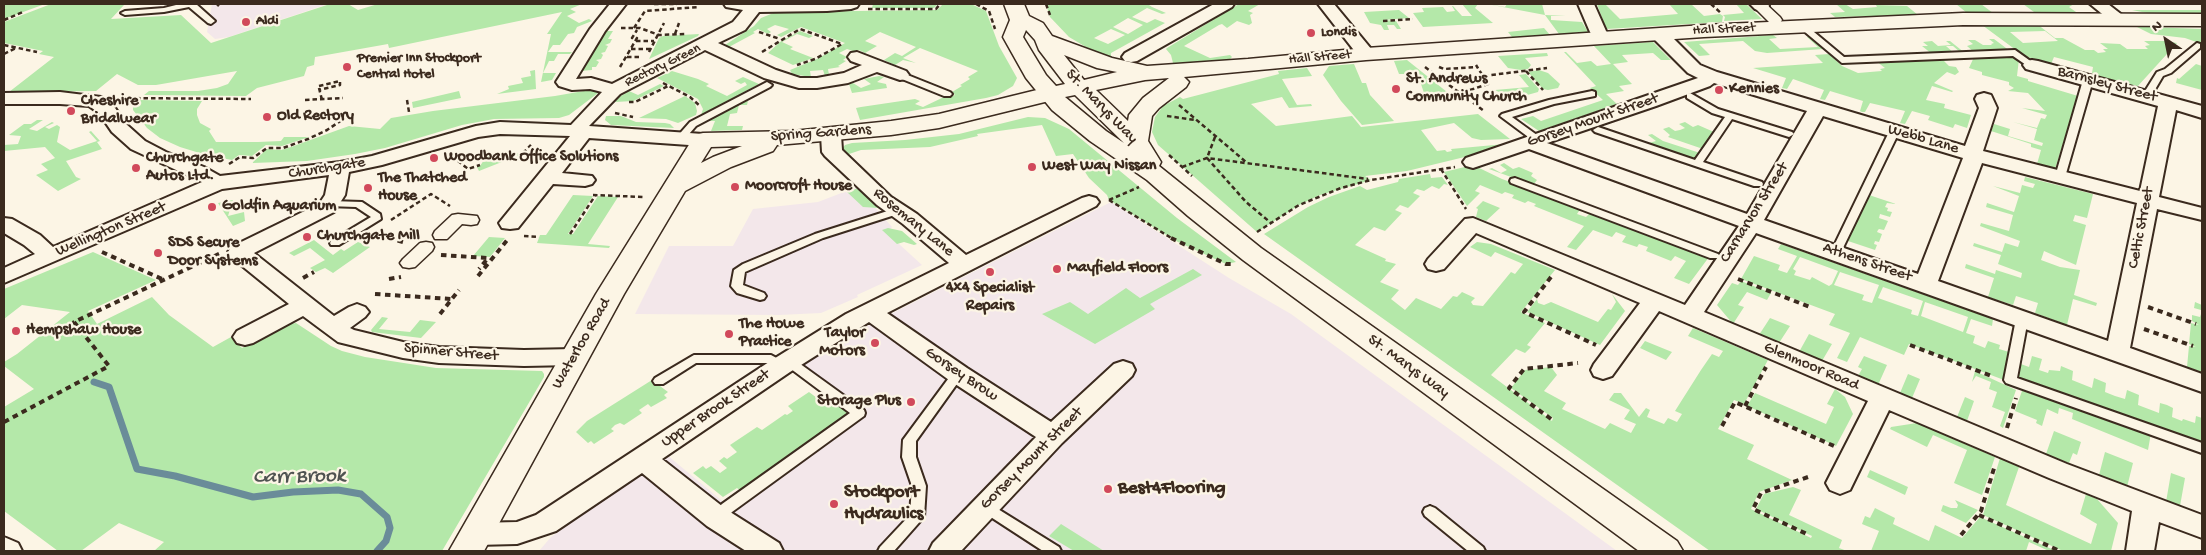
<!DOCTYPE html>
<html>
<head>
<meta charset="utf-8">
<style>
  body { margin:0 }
  #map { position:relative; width:2206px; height:555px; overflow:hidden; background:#fcf5e5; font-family:"Gochi Hand",sans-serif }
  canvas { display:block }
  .frame { position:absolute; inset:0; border:5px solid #3b2a1e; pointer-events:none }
  .north { position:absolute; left:2141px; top:15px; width:50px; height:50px; -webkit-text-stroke:4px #fcf5e5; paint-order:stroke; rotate:326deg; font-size:14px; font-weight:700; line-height:20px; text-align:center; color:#3b2a1e }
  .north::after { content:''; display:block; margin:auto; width:18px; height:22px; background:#3b2a1e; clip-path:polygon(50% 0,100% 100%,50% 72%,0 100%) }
</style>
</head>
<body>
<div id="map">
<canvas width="2206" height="555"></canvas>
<div class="frame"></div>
<div class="north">N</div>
</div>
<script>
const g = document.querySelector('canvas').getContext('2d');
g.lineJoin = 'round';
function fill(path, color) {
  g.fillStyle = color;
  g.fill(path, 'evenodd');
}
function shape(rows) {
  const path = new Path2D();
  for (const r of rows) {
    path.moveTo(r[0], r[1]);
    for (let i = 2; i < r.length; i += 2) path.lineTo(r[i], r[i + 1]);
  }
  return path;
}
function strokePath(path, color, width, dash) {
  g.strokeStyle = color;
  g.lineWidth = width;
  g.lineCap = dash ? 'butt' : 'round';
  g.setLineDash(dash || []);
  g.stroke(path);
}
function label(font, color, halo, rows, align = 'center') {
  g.font = font + ' "Gochi Hand",sans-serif';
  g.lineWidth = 4.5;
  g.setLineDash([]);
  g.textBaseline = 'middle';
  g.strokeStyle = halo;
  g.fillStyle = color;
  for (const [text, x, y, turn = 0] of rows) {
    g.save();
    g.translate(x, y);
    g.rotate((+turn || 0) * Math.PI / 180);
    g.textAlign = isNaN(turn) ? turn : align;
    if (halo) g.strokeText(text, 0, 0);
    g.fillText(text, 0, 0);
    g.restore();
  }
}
fill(shape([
  [212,4,328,4,229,37,215,39,207,32],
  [857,187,892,227,887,233,922,265,857,295,858,297,821,313,779,315,635,314,669,246,733,246,753,209,818,202],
  [1111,202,1229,278,1291,314,1617,551,539,551,551,537,667,455,726,504,736,507,866,413,801,366,861,329]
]), '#f3e7ea');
fill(shape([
  [4,4,45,4,4,19],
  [51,4,146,4,124,5,111,19,181,15,211,43,330,4,348,4,358,10,378,4,582,4,570,9,576,12,567,16,579,23,589,19,592,21,577,27,574,33,568,34,560,45,553,45,548,52,572,52,570,54,558,54,554,61,549,61,543,73,556,73,552,80,541,82,551,34,547,34,562,12,389,48,388,44,315,57,314,65,307,67,304,76,257,88,246,96,144,95,149,91,198,91,217,88,228,84,237,71,156,85,138,85,117,74,96,91,9,92,54,57,39,54,43,51,4,43,4,22],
  [873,4,938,4,934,8,872,8],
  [943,4,971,4,986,11,999,46,1017,78,1013,86,998,95,986,98,860,120,856,108,861,107,915,99,920,101,915,104,923,107,944,97,948,98,955,95,952,92,962,86,960,85,970,79,968,77,978,71,920,48,903,58,916,63,903,60,895,65,884,60,895,53,902,56,916,47,880,32,865,41,877,46,865,53,859,50,856,52,847,49,839,53,847,57,843,60,846,61,838,66,840,67,828,69,829,75,825,76,823,70,810,71,811,77,792,74,790,70,817,59,845,43,801,27,781,37,777,35,789,29,775,25,767,29,771,32,768,34,758,29,753,32,755,33,729,47,725,45,754,26,761,18,776,12,937,10],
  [1046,4,1150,4,1149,5,1152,7,1166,13,1162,14,1147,8,1132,17,1147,23,1155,19,1165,23,1111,53,1111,58,1086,47,1069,37,1050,17],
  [1128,18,1143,25,1128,34,1113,27],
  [1111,29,1125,35,1108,44,1094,38],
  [1239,4,1260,4,1248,11,1253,13,1250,15,1252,23,1249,25,1237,21,1227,28,1222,24,1219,25,1184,46,1210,58,1230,55,1232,57,1229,60,1173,63,1171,55,1166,49,1167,48],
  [1462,4,1478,4,1475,8,1493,23,1423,27,1413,13,1424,12,1422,8,1443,7,1447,12,1455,11,1452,6,1453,6,1462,16,1472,16],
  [1487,4,1505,7,1507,4,1542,4,1545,15,1566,16,1551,16,1551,20,1582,22,1588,32,1559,34,1545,15],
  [1597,4,1605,4,1620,19,1678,14,1669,4,1691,4,1704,16,1720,14,1723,16,1722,22,1606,29],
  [1736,4,1746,4,1762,19,1724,21,1725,17,1723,15,1744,13],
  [1836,4,1845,4,1853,9,1877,7,1876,5,1907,6,1918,15,1835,17,1830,13,1845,12],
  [1956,4,1981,4,1993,13,1967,13],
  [2023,4,2074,4,2069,7,2076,12,2034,12],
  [1399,10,1409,18,1383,20,1396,21,1401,29,1397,29,1394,25,1387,25,1389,30,1384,30,1381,25,1370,23,1364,12],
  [2132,10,2202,10,2202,14,2147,13],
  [2127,22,2148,27,2202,29,2202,44,2185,38,2151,34],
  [2037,24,2055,38,2063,38,2085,50,2094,50,2098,53,2106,52,2103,49,2108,49,2100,43,2120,44,2127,49,2148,49,2145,46,2150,45,2144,41,2166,41,2177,43,2137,87,2094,76,2094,74,2092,73,2093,67,2054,57,2051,64,2024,56,1982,25],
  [2045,31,2058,41,2023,43,2010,32],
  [1544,28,1550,35,1512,37,1508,32],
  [603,31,613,31,608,39,612,39,610,43,605,45,608,46,605,52,601,53,603,55,601,59,596,60,599,62,596,67,592,67,592,70,580,71],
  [800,31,813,36,809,38,797,34,782,42,793,47,790,49,813,58,793,65,768,53,780,42],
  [699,34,698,36,649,59,659,38,663,36],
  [1773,35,1777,38,1769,39,1780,49,1818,47,1807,37,1809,37,1823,49,1767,53,1755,51,1743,41,1699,44,1710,55,1699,56,1684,42],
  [1989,39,1994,39,2010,51,1975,53,1967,46,1973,44,1968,40,1975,40,1983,45,1992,45,1991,44,1994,43],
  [1932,41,1938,46,1951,45,1946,41,1950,41,1965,53,1961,53,1953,46,1946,46,1954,53,1932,54,1922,46,1928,46,1923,42],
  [1653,42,1671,60,1661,60,1653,53,1622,55,1628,62,1613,64,1632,84,1619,86,1624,91,1606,94,1617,104,1539,131,1521,119,1533,116,1541,121,1603,100,1590,88,1596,86,1564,52,1566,52,1577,63,1591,61,1597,66,1611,64,1594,46],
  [1547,53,1548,56,1525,58,1531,65,1528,69,1521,70,1508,68,1498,56],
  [1829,54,1842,66,1858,73,1882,71,1880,69,1885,68,1876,61,1950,58,1952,60,1944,61,1949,66,1956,67,1959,72,1955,75,1947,72,1934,83,1953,91,1952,92,1932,86,1926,100,1945,104,1944,108,1971,115,1967,128,1955,124,1953,128,1928,120,1930,116,1912,111,1905,124,1900,123,1905,111,1870,103,1865,112,1862,112,1860,111,1863,101,1830,91,1825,100,1820,99,1824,90,1793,79,1787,89,1782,88,1786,78,1753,68,1823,63,1815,55],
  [2013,55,2019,59,2017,76,2028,79,2028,81,2078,96,2055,169,2037,164,2041,150,2031,147,2031,144,1991,131,1994,124,2010,129,2008,136,2042,146,2043,143,2034,140,2037,129,2013,122,2037,128,2041,118,2045,119,2047,115,2022,108,2045,111,2028,93,2008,91,2014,88,2009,85,2009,82,1982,75,1982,72,1969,68,1974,57],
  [1407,60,1452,96,1425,96,1421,84,1411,83,1407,74,1399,74,1394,61],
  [1354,64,1362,83,1366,83,1370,95,1394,121,1362,125,1341,101,1323,75,1329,66],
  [2196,64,2202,66,2202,90,2176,83,2177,78,2179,79],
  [1307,68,1312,76,1282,79,1297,105,1311,104,1312,106,1289,108,1282,97,1251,104,1276,126,1352,116,1361,127,1478,114,1510,139,1481,140,1472,138,1454,123,1421,130,1437,151,1445,150,1447,152,1452,151,1451,149,1516,143,1518,144,1407,171,1365,176,1371,180,1320,195,1299,205,1257,232,1158,145,1152,132,1155,117,1163,106,1180,97,1183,99,1279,74,1278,71],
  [535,70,536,89,497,94,509,89,508,86,523,83,521,78,531,76,530,71],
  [1539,70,1548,73,1560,84,1558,88,1548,90,1543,89,1528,72],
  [672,71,698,79,709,84,706,86,727,96,747,85,745,82,741,84,735,81,743,77,759,84,701,115,703,109,698,99,657,78],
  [1526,74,1539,89,1538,92,1513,99,1495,90,1529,87,1519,75],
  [879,76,884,77,877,82,886,84,887,88,852,93,849,84,853,83,861,88,871,84,864,79],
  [660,84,664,86,633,101,615,102,619,97,629,91,638,95],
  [595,89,602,90,569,115,559,118,494,119,462,125,385,148,355,154,307,161,252,163,267,149,281,150,291,147,349,126,380,129,391,118,433,111,555,96],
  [459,91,461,98,413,108,412,102],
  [685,96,695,103,697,111,696,115,678,123,666,119,639,118],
  [138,100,202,101,197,109,197,115,200,123,211,129,209,131,216,142,258,142,281,141,284,137,309,137,282,146,266,145,252,156,239,155,232,160,206,155,180,147,160,138,147,128,133,110,133,103],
  [748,101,747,105,739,105,737,113,730,114,727,126,743,126,742,130,711,131,715,121,709,121,736,105],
  [606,116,621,116,636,122,665,123,670,124,674,128,611,125,605,120],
  [1028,117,1045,118,1069,129,1177,218,1236,262,1226,264,1178,242,1109,200,1107,195,1089,178,1073,154,1056,156,1042,125,977,134,978,136,930,147,861,150,843,156,841,151,845,145,852,143,905,140,959,134],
  [37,120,43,120,29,129,37,131,52,122,54,123,45,127,49,129,57,125,60,127,57,142,70,150,97,141,89,132,91,131,100,141,97,142,102,149,66,161,76,177,81,179,58,191,36,175,48,170,41,164,55,158,45,147,4,151,4,145,18,144,21,136,9,135,24,124,31,124],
  [1685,122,1693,127,1698,125,1714,132,1703,149,1668,137,1670,135,1663,129,1669,127,1675,131,1680,130,1685,128,1679,124],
  [1652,134,1663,141,1700,153,1695,160,1636,140,1639,139,1649,143,1656,141,1648,135],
  [522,153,522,154,479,171,477,167,480,166,488,154],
  [1504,163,1513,169,1519,167,1533,173,1531,176,1537,180,1533,185,1489,169,1492,168,1501,173,1507,170,1500,165],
  [1473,165,1502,179,1581,208,1577,214,1586,217,1591,212,1709,257,1689,284,1674,278,1686,261,1675,256,1671,261,1646,251,1648,247,1639,244,1637,247,1622,242,1626,236,1616,232,1612,237,1593,230,1576,250,1567,247,1584,226,1534,206,1536,204,1528,201,1525,203,1512,198,1514,195,1505,192,1502,194,1480,185,1475,191,1480,193,1467,206,1444,172],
  [1430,174,1431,178,1442,177,1448,185,1444,184,1439,189,1432,186,1424,191,1417,189,1413,193,1420,196,1408,208,1400,205,1395,210,1402,213,1385,231,1374,227,1355,245,1386,259,1385,261,1396,264,1380,282,1399,290,1391,299,1405,310,1416,298,1441,309,1453,296,1457,297,1462,292,1475,298,1471,302,1473,305,1483,306,1511,272,1515,274,1523,264,1495,252,1491,257,1470,247,1477,242,1491,244,1555,270,1521,312,1545,323,1527,345,1531,347,1525,353,1516,349,1491,375,1552,421,1553,418,1511,388,1525,370,1551,367,1557,375,1544,391,1566,403,1562,409,1605,429,1610,423,1631,433,1636,424,1624,419,1630,410,1609,400,1614,393,1621,393,1639,417,1646,408,1650,410,1647,417,1664,424,1668,418,1677,422,1682,414,1675,411,1701,370,1712,354,1719,357,1723,351,1688,336,1693,328,1768,360,1744,404,1734,400,1718,429,1754,445,1747,459,1792,480,1759,492,1751,509,1811,538,1812,536,1756,509,1764,494,1793,487,1801,490,1789,515,1842,540,1839,548,1847,551,1710,551,1264,234,1308,207,1329,197,1360,186,1367,190,1398,182,1399,179],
  [2025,177,2093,194,2087,218,2075,215,2073,221,2086,225,2076,265,2044,251,2041,260,2060,267,2080,270,2074,295,2097,303,2096,306,2073,299,2067,325,2035,313,2038,303,2016,296,2013,305,1988,297,1994,278,1965,268,1966,264,1995,274,1996,270,2021,278,2022,273,1998,264,2001,255,1973,246,1974,243,2002,252,2005,243,2018,247,2020,241,1980,226,1981,223,2009,231,2013,215,1986,207,1987,203,2014,212,2019,196,1993,186,2020,193,2022,185,2033,188,2035,184,2024,181],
  [858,188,879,208,863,207,847,192],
  [573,195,593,196,568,234,573,234,598,196,618,197,588,244,610,246,609,248,537,243,540,235,546,235],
  [1869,195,1896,204,1887,203,1885,207,1888,208,1887,211,1892,212,1890,217,1880,214,1879,218,1888,221,1884,230,1879,229,1878,230,1877,232,1882,234,1879,242,1875,241,1874,244,1877,245,1875,250,1848,241],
  [233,200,228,216,244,212,245,221,233,226,218,203],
  [1483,201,1500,208,1486,221,1476,217,1478,209,1476,208],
  [888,228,902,231,917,244,914,245,904,242,897,244,882,230],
  [489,237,505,238,490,257,473,256],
  [314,240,333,255,341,249,344,251,358,242,370,247,333,273,325,268,316,272,310,268,325,260,310,248,294,256,289,253],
  [1781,244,1993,319,1992,326,1971,319,1966,333,1975,336,1973,343,1985,348,1988,341,2000,345,1999,349,2009,352,2004,380,1909,344,1904,355,1860,337,1847,362,1837,358,1850,333,1829,325,1835,314,1741,279,1754,256,1780,265,1778,270,1787,273,1797,256,1778,249],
  [1800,257,1838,271,1832,284,1829,286,1812,277,1810,280,1794,275,1796,271,1793,269],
  [1840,272,1879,285,1872,303,1862,300,1864,295,1834,285],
  [1883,287,1923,301,1918,316,1911,314,1912,310,1878,298],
  [1925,302,1968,317,1963,332,1921,316],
  [93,252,156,280,88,311,97,324,152,297,169,315,213,347,231,337,242,348,282,325,296,323,331,346,342,351,365,357,436,368,542,371,544,374,544,377,442,551,154,551,164,542,119,523,81,551,58,551,4,511,4,407,34,389,4,366,4,362,17,354,70,312,22,305,4,319,4,289],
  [1193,269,1202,275,1150,304,1155,309,1095,344,1042,314,1070,302,1088,314,1126,288,1140,298],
  [1741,281,1771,293,1767,300,1747,292,1738,305,1744,307,1733,324,1717,305,1732,283,1738,285],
  [1612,294,1625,311,1600,345,1527,312,1537,299,1538,303,1544,305,1551,302,1598,322,1608,309,1611,310,1616,302],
  [2195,302,2202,305,2202,372,2187,367,2189,346,2196,347,2189,344,2191,323,2199,325,2192,321,2192,315,2200,317,2201,314,2201,310,2194,308],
  [382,317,388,318,379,329,410,332,420,320,436,322,421,338,372,332,371,330],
  [1770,318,1790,326,1779,343,1759,335],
  [1809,334,1832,344,1822,361,1799,352],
  [1645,341,1672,352,1666,360,1640,348],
  [1864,356,1887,365,1878,385,1858,376,1862,369,1858,367],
  [2032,356,2042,359,2039,370,2048,373,2049,370,2060,371,2061,366,2073,371,2072,380,2092,388,2094,378,2106,383,2105,392,2115,396,2125,399,2127,390,2139,395,2138,405,2159,413,2160,403,2167,405,2173,408,2172,417,2182,421,2183,419,2195,423,2196,416,2202,418,2202,445,2021,381,2016,376,2018,363,2029,367],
  [1975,371,2016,390,2003,428,2000,426,2005,412,1992,407,1997,392,1989,389,1991,382,1976,376,1972,382],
  [1908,374,1920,379,1912,398,1900,393],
  [652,380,668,392,664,395,667,398,651,407,648,404,639,410,642,413,624,425,620,423,615,425,611,429,614,431,594,444,591,441,588,443,576,432,587,421],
  [2023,388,2151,433,2148,450,2072,419,2073,413,2059,408,2058,414,2047,409,2042,426,2036,423,2037,420,2015,411],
  [1835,389,1845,397,1853,414,1836,446,1747,406,1755,393,1826,424,1834,407,1827,404],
  [809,392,817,398,825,392,853,413,742,492,737,488,723,497,693,473,703,466,706,469,711,466,720,473,727,468,719,461,724,457,727,459,737,452,730,445,757,427,762,430,785,414,787,415,793,411,788,406],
  [1965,397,1974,401,1967,421,1957,417],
  [1917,423,1995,457,1982,495,1954,483,1967,450,1933,435,1927,447,1890,429,1891,427],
  [2054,431,2081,442,2077,455,2073,453,2069,463,2046,454],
  [2105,452,2133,463,2127,487,2099,475],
  [2000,458,2019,467,2006,505,2091,544,2097,524,2080,514,2086,494,2097,499,2118,523,2111,551,2063,551,1983,515],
  [1870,470,1908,487,1905,495,1867,477],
  [2171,473,2185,478,2180,506,2166,502],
  [1955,500,1978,510,1966,523,1941,511,1943,505,1951,508,1957,508,1958,505],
  [1875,508,1895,518,1893,524,1929,541,1935,525,1962,538,1980,517,2056,551,2049,551,2029,542,2026,551,1871,551,1879,531,1862,524,1865,516,1870,518],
  [1061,524,1104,551,1074,551,1049,536]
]), '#b4e8a9');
strokePath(shape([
  [94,382,109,387,137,469,175,476,253,497,293,492,338,490,361,494,387,517,390,528,386,541,377,551]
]), '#6a8c99', 7);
const service = shape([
  [180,4,196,4,215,21,211,24,208,23,189,7,164,12,125,15,121,13,125,11,164,8,180,4],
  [1802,22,1844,57,2015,50,2036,65,2035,67,2029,67,2013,56,1842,63,1799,27,1798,25,1802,22],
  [2197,43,2200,44,2200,48,2171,73,2163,76,2150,98,2144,98,2142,96,2157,72,2165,69,2197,43],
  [900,72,950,92,952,94,950,96,944,96,897,77,897,73,900,72],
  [2088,77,2093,80,2065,177,2064,179,2056,179,2055,177,2083,80,2088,77],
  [767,82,772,85,770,87,696,126,683,141,680,142,675,139,690,122,767,82],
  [1592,91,1595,92,1595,96,1554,104,1512,117,1541,138,1543,140,1541,142,1535,142,1500,116,1502,114,1549,100,1592,91],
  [1690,93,1718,109,1792,132,1794,134,1789,137,1732,119,1703,162,1762,182,1763,184,1762,186,1754,186,1595,132,1593,130,1598,127,1601,128,1695,160,1725,117,1712,113,1687,98,1687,94,1690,93],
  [1894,129,1899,132,1841,252,1836,255,1832,254,1831,252,1889,132,1894,129],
  [1515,178,1718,254,1720,256,1718,258,1710,258,1511,183,1510,181,1511,179,1515,178],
  [331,201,362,202,380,214,381,219,339,245,331,245,330,243,331,241,371,217,356,207,327,206,326,204,331,201],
  [897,208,902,211,901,213,823,238,745,272,743,285,764,293,766,296,764,299,760,300,737,293,731,286,734,270,743,264,815,234,897,208],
  [2022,315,2028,319,2017,378,2202,443,2202,453,2006,383,2004,380,2016,319,2022,315],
  [694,355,771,355,782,361,788,357,792,358,864,410,865,413,864,416,732,512,722,522,717,524,712,522,710,518,712,514,722,504,850,413,787,366,781,370,768,363,696,363,663,384,655,384,653,381,655,378,694,355],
  [958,370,962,371,964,374,916,441,916,457,926,486,924,517,894,551,878,551,880,547,910,515,912,486,902,457,903,440,954,371,958,370],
  [985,501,1059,547,1061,551,1043,551,980,510,978,506,980,502,985,501],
  [1430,506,1435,508,1483,547,1485,551,1468,551,1425,516,1423,512,1425,508,1430,506]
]);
const pedestrian = shape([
  [1756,4,1766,4,1780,17,1782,20,1780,23,1770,23,1756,9,1755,6,1756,4],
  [458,214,477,216,479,220,477,224,471,225,462,224,447,239,435,239,433,235,435,231,452,215,458,214],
  [426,242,432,243,434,247,432,251,415,267,409,268,403,267,400,263,403,259,420,243,426,242]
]);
const minor = shape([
  [610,4,626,4,605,31,576,79,591,78,612,84,733,22,743,10,726,7,724,4,859,4,857,7,851,9,827,11,759,12,745,30,718,43,776,70,800,78,817,78,844,73,862,65,851,61,848,57,851,53,857,52,906,71,909,75,906,79,900,80,877,72,848,83,817,88,799,88,764,78,705,50,620,94,589,126,703,134,710,136,713,140,710,144,703,146,589,138,562,173,592,176,595,180,592,184,585,186,553,184,518,228,510,229,502,228,499,223,570,136,500,134,478,137,382,165,349,172,345,195,334,212,254,253,334,316,349,307,357,304,365,307,369,312,365,317,350,328,354,330,403,342,439,347,524,350,574,349,583,351,586,357,583,363,574,365,524,366,439,363,403,358,338,342,303,316,253,343,245,345,237,343,233,337,237,331,289,304,231,257,228,252,231,247,319,204,325,195,329,175,222,189,4,283,4,268,35,254,24,245,4,233,4,218,12,219,40,235,53,247,202,182,131,149,112,132,99,113,89,106,60,104,4,104,4,93,60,92,101,97,113,105,126,124,145,141,166,152,204,167,220,176,340,162,372,156,476,126,500,122,571,125,602,92,590,89,572,90,559,86,556,82,590,29,610,4],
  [1214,4,1234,4,1232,7,1137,61,1131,62,1125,61,1122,57,1125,53,1214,4],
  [1318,4,1334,4,1372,50,1375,54,1372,58,1360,58,1318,4],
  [1578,4,1594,4,1606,31,1612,38,1609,42,1597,42,1590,32,1578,4],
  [1750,4,1768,4,1769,6,1767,9,1761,11,1755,9,1750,4],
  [2090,4,2108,4,2126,18,2124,22,2118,23,2112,22,2090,4],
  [1659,29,1665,30,1700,65,1717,72,1965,146,1979,108,1975,99,1977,95,1984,93,1991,95,1997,108,1983,151,2140,191,2158,106,2026,69,2023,65,2026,61,2032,60,2038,61,2202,106,2202,118,2176,110,2159,197,2202,208,2202,220,2157,209,2130,348,2202,374,2202,392,1756,233,1704,312,2067,464,2202,515,2202,538,2159,522,2154,551,2126,551,2132,511,2049,478,1889,410,1850,490,1840,494,1830,490,1826,483,1868,401,1659,311,1612,376,1603,379,1594,376,1591,370,1594,364,1640,303,1476,233,1444,269,1436,271,1428,269,1425,264,1428,259,1465,219,1473,218,1685,305,1739,226,1529,149,1473,168,1466,166,1463,162,1466,158,1698,78,1688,73,1653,38,1650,34,1653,30,1659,29],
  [1714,83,1807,111,1747,214,1547,143,1656,106,1710,86,1714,83],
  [1823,116,1963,158,1918,274,1764,220,1823,116],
  [1982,163,2137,203,2108,341,1938,281,1982,163],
  [831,129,838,131,841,135,842,150,891,197,917,214,966,255,1082,198,1089,196,1096,198,1099,202,1096,206,887,313,967,368,1051,422,1114,364,1123,361,1132,364,1135,370,1132,376,1062,443,961,551,929,551,933,543,1036,437,949,380,869,322,790,372,662,459,727,510,779,543,783,551,746,551,707,526,642,473,556,531,517,544,476,545,466,542,462,534,466,526,476,523,517,522,536,515,772,360,846,314,949,263,903,224,877,205,825,156,822,152,821,135,824,131,831,129],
  [4,537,18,543,22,551,4,551,4,537]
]);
const secondary = shape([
  [1049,87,1057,89,1060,94,1057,99,939,128,891,135,777,145,773,151,731,167,685,191,624,294,484,551,449,551,596,294,695,135,703,133,793,131,891,121,939,114,1049,87],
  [742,146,713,157,701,163,711,147,742,146]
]);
const primary = shape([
  [1004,4,1024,4,1029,16,1043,23,1052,36,1112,58,1147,66,1248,59,1366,48,1704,25,1963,13,2202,14,2202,26,1963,25,1704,37,1366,60,1184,77,1189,82,1186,87,1159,108,1152,116,1148,141,1161,162,1159,166,1261,248,1677,541,1683,551,1639,551,1243,260,1188,216,1147,180,1090,141,1052,110,1026,78,1003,37,1010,20,1004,4],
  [1026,30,1035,40,1039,50,1065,84,1056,86,1046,75,1023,37,1026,30],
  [1064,55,1097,68,1117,72,1084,80,1064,55],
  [1169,78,1143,98,1129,115,1128,121,1096,90,1145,80,1169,78],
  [1075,95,1124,143,1106,131,1065,97,1075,95]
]);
strokePath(service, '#3b2a1e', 4);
strokePath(pedestrian, '#3b2a1e', 3);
strokePath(minor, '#3b2a1e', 4);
strokePath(secondary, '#3b2a1e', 3);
strokePath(primary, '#3b2a1e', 3);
strokePath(shape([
  [217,4,219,6],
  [654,4,677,4],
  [976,4,989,11,995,29],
  [1046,4,1050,15],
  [1711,4,1722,14],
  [868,9,936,9,940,4],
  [4,20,23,12],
  [1383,21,1413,19],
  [621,28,640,28,659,35,686,34],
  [634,28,645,11,699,7],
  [759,32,780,39],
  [675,34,679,23],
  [636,41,654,41],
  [4,45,37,52],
  [631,49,651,49],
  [649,52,664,23],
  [762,52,800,29,842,44,815,59,797,65],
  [4,54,16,48],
  [627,57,641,57],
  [620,67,637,38,632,38,637,30],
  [1425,67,1484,111],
  [1439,67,1444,69,1478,67],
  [1526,71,1543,90],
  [1484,76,1547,68],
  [663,83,690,97,700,106],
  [319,86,340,81,340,85,319,90],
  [319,88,322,100],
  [1470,90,1488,84,1476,65],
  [121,98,251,99],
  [305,100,343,98],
  [407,100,409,112],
  [629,102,635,102,668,86],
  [1179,105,1246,162],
  [615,113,633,117],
  [1167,116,1195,120],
  [1215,137,1207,158,1246,202,1271,223],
  [523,153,531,145],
  [1169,155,1192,176],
  [452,156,468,169,480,165],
  [229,164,240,157,253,158,267,148,283,148,308,139,327,130,351,114],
  [1182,167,1207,158,1368,179],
  [1441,169,1466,209],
  [593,195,644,197],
  [1109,200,1173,239],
  [1109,200,1139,187],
  [391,220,431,194,450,206],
  [1257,232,1299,205,1341,188,1371,180,1455,167],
  [376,234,392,239],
  [570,234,595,196],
  [524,236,539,237]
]), '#3b2a1e', 2.5, [4.5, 3]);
strokePath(shape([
  [388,238,406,243],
  [1171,238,1226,264,1231,264],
  [102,252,162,279],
  [441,255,488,258,479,269],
  [478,276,508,239],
  [1551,277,1524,312,1596,345],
  [303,278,314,272],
  [389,279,401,277],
  [1738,279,1810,307],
  [375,294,452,299],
  [2148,307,2196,324],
  [440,314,459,290],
  [2144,329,2193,346],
  [1910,345,1994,377],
  [1745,406,1766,367],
  [1551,419,1509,388,1524,369,1578,363],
  [4,422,109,366,74,322,221,253],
  [1722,426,1735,402,1834,446],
  [2007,428,2016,398],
  [1808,477,1761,493,1753,509,1809,535],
  [1979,515,2060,551],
  [1961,535,1981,511,1995,465]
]), '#3b2a1e', 4, [5.5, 4.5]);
fill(service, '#fcf5e5');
fill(pedestrian, '#fcf5e5');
fill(minor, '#fcf5e5');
fill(secondary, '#fcf5e5');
fill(primary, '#fcf5e5');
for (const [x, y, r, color] of [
  [246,22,5,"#d1495b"],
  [1311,33,5,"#d1495b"],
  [347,67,5,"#d1495b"],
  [1396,89,5,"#d1495b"],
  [1719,90,5,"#d1495b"],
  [71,111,5,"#d1495b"],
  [267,117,5,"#d1495b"],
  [434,158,5,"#d1495b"],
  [1032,167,5,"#d1495b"],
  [136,168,5,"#d1495b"],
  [735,187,5,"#d1495b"],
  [368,188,5,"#d1495b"],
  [212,207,5,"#d1495b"],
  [307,237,5,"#d1495b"],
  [158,253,5,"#d1495b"],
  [1057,269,5,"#d1495b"],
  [990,272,5,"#d1495b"],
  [16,331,5,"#d1495b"],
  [729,334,5,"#d1495b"],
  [875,343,5,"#d1495b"],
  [911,402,5,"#d1495b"],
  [1108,489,5,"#d1495b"],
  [834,504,5,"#d1495b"]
]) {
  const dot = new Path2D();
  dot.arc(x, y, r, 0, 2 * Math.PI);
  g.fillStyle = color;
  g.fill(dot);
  strokePath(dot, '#fcf5e5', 2);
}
label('bold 14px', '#3b2a1e', '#fcf5e5', [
  ["Aldi",256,22],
  ["Londis",1321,33],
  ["Premier Inn Stockport",357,59],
  ["Central Hotel",357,75]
], 'left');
label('14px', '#3b2a1e', '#fcf5e5', [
  ["Hall Street",1724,30,-3],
  ["Hall Street",1320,58,-5],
  ["Rectory Green",663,66,-26]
]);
label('bold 16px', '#3b2a1e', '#fcf5e5', [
  ["St. Andrews",1406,80],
  ["Community Church",1406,98],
  ["Kennies",1729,90],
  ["Cheshire",81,102],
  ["Bridalwear",81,120],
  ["Old Rectory",277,117],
  ["Woodbank Office Solutions",444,158],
  ["Churchgate",146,159],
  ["Autos Ltd.",146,177],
  ["West Way Nissan",1042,167],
  ["The Thatched",378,179],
  ["House",378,197],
  ["Moorcroft House",745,187],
  ["Goldfin Aquarium",222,207],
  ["Churchgate Mill",317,237],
  ["SDS Secure",168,244],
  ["Door Systems",168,262],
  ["Mayfield Floors",1067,269],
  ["4x4 Specialist",990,289,"center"],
  ["Repairs",990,307,"center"],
  ["The Howe",739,325],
  ["Practice",739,343],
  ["Hempshaw House",26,331],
  ["Taylor",865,334,"right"],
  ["Motors",865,352,"right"],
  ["Storage Plus",901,402,"right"]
], 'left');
label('16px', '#3b2a1e', '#fcf5e5', [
  ["Barnsley Street",2107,85,15],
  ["St. Marys Way",1101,107,46],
  ["Gorsey Mount Street",1593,121,-19],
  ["Spring Gardens",821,134,-4],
  ["Webb Lane",1923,140,16],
  ["Churchgate",327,169,-9],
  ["Carnarvon Street",1755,213,-58],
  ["Rosemary Lane",913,223,39],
  ["Celtic Street",2142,228,-79],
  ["Wellington Street",111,230,-23],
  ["Athens Street",1867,263,19],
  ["Waterloo Road",582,344,-60],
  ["Spinner Street",451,353,5],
  ["St. Marys Way",1408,367,36],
  ["Glenmoor Road",1811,367,23],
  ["Gorsey Brow",961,375,34],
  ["Upper Brook Street",716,409,-34],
  ["Gorsey Mount Street",1032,459,-45]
]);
label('bold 19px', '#3b2a1e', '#fcf5e5', [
  ["Best4Flooring",1118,489],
  ["Stockport",844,493],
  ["Hydraulics",844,515]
], 'left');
label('italic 21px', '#4f5351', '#fcf5e5', [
  ["Carr Brook",299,478,-1]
]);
</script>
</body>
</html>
